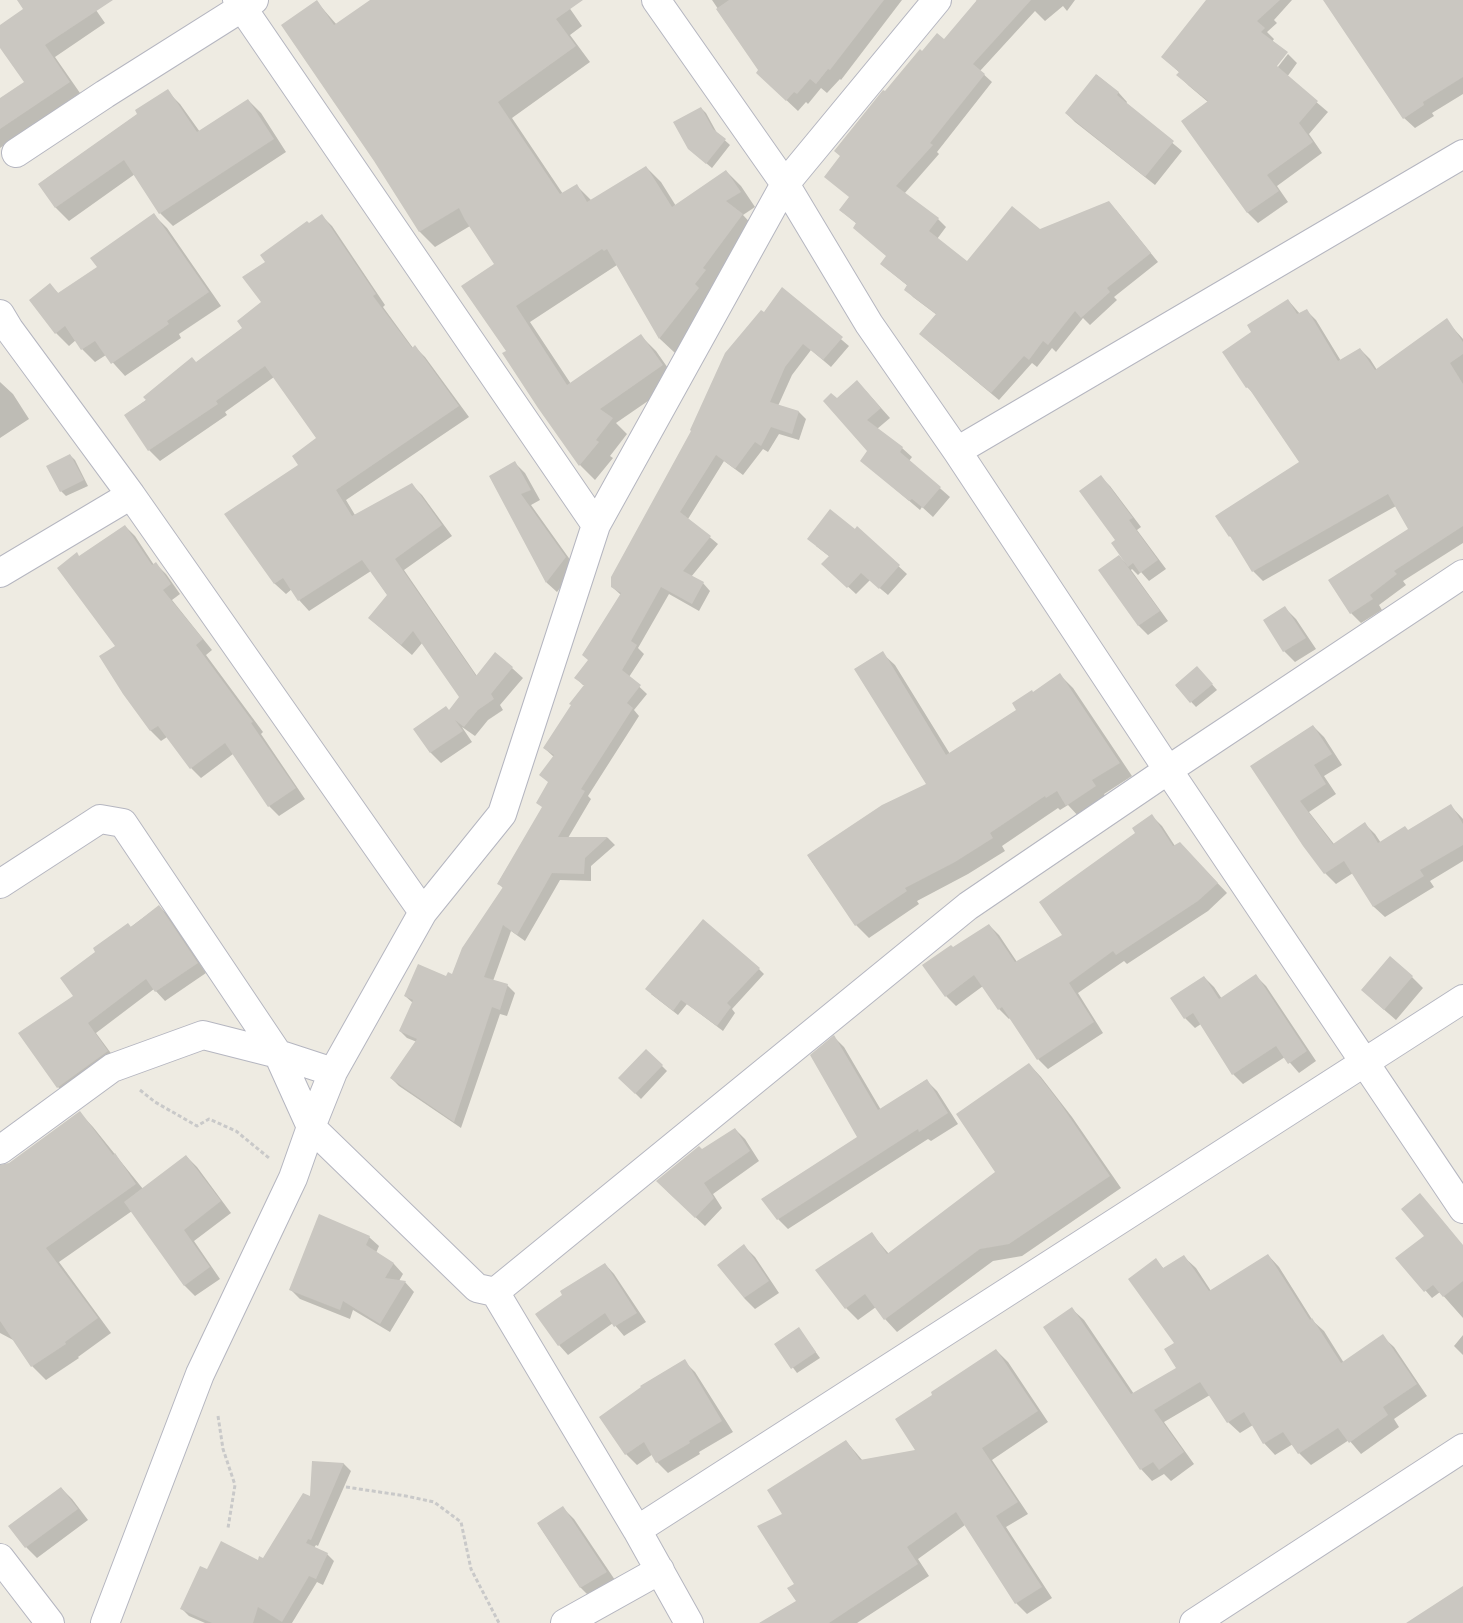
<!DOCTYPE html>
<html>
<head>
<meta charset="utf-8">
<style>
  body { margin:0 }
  canvas { display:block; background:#eeebe2 }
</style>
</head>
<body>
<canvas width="1463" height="1623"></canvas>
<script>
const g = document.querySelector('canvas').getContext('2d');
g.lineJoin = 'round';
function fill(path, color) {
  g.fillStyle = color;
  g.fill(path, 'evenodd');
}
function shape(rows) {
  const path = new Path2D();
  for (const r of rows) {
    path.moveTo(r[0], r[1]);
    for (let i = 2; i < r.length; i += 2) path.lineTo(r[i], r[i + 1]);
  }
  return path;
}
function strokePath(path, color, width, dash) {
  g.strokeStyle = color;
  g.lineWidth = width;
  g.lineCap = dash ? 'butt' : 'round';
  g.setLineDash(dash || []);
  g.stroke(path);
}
fill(shape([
  [19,0,89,0,105,23,55,57,80,93,0,148,0,100,26,82,0,45,0,26,25,9],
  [373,0,564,0,582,26,570,35,590,62,512,118,563,194,577,186,592,201,646,167,661,182,676,206,726,171,741,186,755,207,743,215,757,230,714,304,675,353,660,339,617,265,530,322,571,384,641,336,656,351,677,381,616,423,627,434,610,456,613,458,595,480,580,465,507,352,495,264,470,226,435,247,420,232,375,160,317,2,337,25],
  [712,0,902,0,841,80,840,79,827,93,821,88,808,104,806,102,798,111,768,83],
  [976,0,1075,0,1067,11,1063,6,1045,21,1035,11,980,71,992,82,937,152,939,154,904,194,938,219,946,227,937,239,967,263,1040,231,1116,210,1158,262,1114,297,1117,300,1090,325,1083,318,1056,352,1052,348,1037,367,1032,363,999,400,928,341,937,315,913,297,906,289,908,286,881,264,887,256,854,228,857,224,840,210,850,197,885,93,922,52,945,41,977,1],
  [1216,0,1292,0,1274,20,1277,23,1267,32,1274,39,1272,42,1272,71,1274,72,1288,54,1297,63,1287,77,1328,112,1309,134,1322,153,1277,186,1288,202,1258,223,1248,213,1182,121,1208,102,1189,86,1178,75,1180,73,1163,57],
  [1325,0,1463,0,1463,94,1432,113,1434,116,1415,128,1404,118],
  [1097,75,1119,93,1127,102,1126,104,1182,151,1155,185,1075,122,1066,113],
  [167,91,180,104,200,132,248,100,261,113,286,152,173,226,160,213,135,174,69,221,56,208,39,184,138,114],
  [701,108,706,113,717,133,730,145,712,168,695,154],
  [154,215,167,228,221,306,179,334,181,338,125,376,106,355,95,362,82,349,76,340,69,346,56,333,50,285,59,294,99,268],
  [322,216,332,226,385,305,383,307,413,348,415,347,425,357,469,417,346,500,355,515,412,485,422,495,452,536,404,570,477,676,512,668,523,678,500,705,503,710,488,720,475,736,462,727,472,742,441,763,431,753,415,729,450,711,461,697,423,642,412,655,369,618,388,596,371,571,309,611,299,600,292,589,286,594,275,584,226,515,300,465,318,438,274,377,225,412,227,415,160,461,149,450,126,415,243,328,262,303,267,262,309,225],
  [782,289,849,346,831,367,811,350,792,375,778,406,799,412,806,419,799,440,779,434,768,452,763,449,743,475,724,461,688,519,718,544,691,577,703,583,710,591,699,611,669,594,638,648,644,654,629,677,647,694,634,710,639,716,588,796,591,799,568,838,608,838,615,845,591,866,591,881,560,880,525,941,511,931,493,981,507,985,515,993,507,1016,500,1014,461,1128,399,1086,391,1078,417,1042,407,1038,400,1031,413,1003,405,996,453,975,504,889,498,883,543,808,554,757,544,748,585,685,583,685,576,678,589,661,621,595,612,587,764,313],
  [1288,300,1300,314,1306,310,1316,320,1341,361,1360,349,1370,359,1377,370,1446,320,1463,339,1463,543,1403,581,1406,585,1379,605,1382,610,1361,623,1351,613,1410,530,1396,506,1263,581,1253,571,1235,541,1230,536,1301,462,1255,395,1247,387,1253,333],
  [0,382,13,394,29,419,0,438],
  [866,391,890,418,877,429,902,448,912,457,909,461,950,497,933,517,922,507,920,510,862,461,869,451,837,399],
  [70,455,75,460,88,486,66,496,61,491],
  [515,463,525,473,540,500,531,505,576,568,557,592,547,583,491,476],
  [1101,477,1110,486,1141,527,1137,530,1166,569,1149,581,1141,572,1138,575,1132,569,1131,570,1168,621,1148,635,1139,626,1100,570,1119,556,1125,562,1126,561,1117,540],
  [125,526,135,536,154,565,156,564,166,574,180,594,172,600,212,650,206,655,263,732,261,734,305,799,279,816,269,806,233,754,201,778,191,768,167,737,161,741,151,731,124,693,117,647,79,557],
  [857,528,907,574,888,595,870,580,856,594,831,571,830,557,816,546],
  [1285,608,1296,619,1316,649,1295,662,1284,651],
  [882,653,895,665,950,754,1018,710,1033,693,1060,675,1073,688,1132,776,1104,794,1108,800,1080,818,1068,805,1060,810,1058,808,1002,846,1005,851,968,874,917,901,919,904,869,938,856,925,808,856,928,785],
  [1202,673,1217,690,1196,707,1176,686],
  [1313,726,1324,737,1342,765,1324,776,1336,794,1309,812,1334,844,1365,824,1375,834,1381,843,1409,831,1451,806,1463,819,1463,861,1430,881,1434,887,1385,917,1374,907,1353,873,1336,884,1325,873,1252,766],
  [1152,816,1162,826,1175,846,1190,854,1227,893,1208,911,1127,964,1124,961,1078,993,1103,1033,1048,1069,1038,1059,1010,1018,1009,1019,999,1009,983,986,956,1006,946,996,953,949,989,925,999,935,1017,962,1064,935,1137,833],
  [159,906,168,915,206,973,165,1001,154,989,96,1033,116,1060,67,1096,58,1087,20,1034,75,996,97,952],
  [759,969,764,974,732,1009,735,1013,723,1031,687,1004,678,1015,651,994],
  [1256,976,1266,986,1316,1061,1299,1073,1285,1057,1243,1084,1233,1074,1201,1024,1195,1028,1185,1018,1204,977,1214,987,1222,999],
  [1412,977,1423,988,1396,1020,1374,1001],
  [834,1037,844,1047,881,1110,926,1080,937,1091,958,1124,931,1141,928,1139,788,1229,778,1219,859,1138],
  [646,1050,667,1071,641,1099,620,1078],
  [1029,1064,1041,1077,1072,1117,1121,1188,1022,1256,993,1261,897,1332,885,1319,876,1307,858,1320,846,1308,817,1270,872,1234,889,1254,997,1173],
  [80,1113,93,1127,143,1189,186,1156,197,1167,231,1213,194,1241,220,1279,195,1296,184,1285,132,1211,59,1262,111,1333,78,1357,79,1358,46,1380,32,1366,15,1341,0,1333,0,1166,10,1164],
  [735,1129,745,1139,759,1161,713,1194,722,1208,705,1226,667,1191,702,1151],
  [369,1237,379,1246,376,1253,394,1264,403,1274,399,1281,405,1282,414,1292,390,1332,353,1310,350,1319,300,1299,290,1289],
  [744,1246,755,1257,779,1293,755,1309,744,1298],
  [1268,1255,1279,1267,1313,1321,1324,1331,1344,1363,1382,1336,1394,1347,1427,1396,1394,1419,1399,1427,1361,1454,1349,1440,1311,1465,1299,1453,1293,1444,1275,1455,1264,1443,1253,1425,1240,1433,1228,1422,1210,1395,1164,1422,1194,1464,1171,1481,1164,1474,1152,1481,1141,1469,1072,1309,1084,1320,1134,1394,1177,1369,1176,1343,1156,1260,1164,1269,1184,1257,1196,1268,1211,1291],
  [1397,1258,1463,1259,1463,1318,1440,1292,1432,1298],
  [605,1264,614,1274,646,1322,624,1336,613,1323,568,1355,559,1345],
  [799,1329,820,1358,797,1373,776,1345],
  [1463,1335,1463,1355,1454,1346],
  [996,1350,1008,1362,1048,1422,992,1460,1028,1514,1006,1527,1052,1598,1027,1614,1016,1603,965,1525,918,1559,929,1576,857,1623,782,1623,798,1602,783,1515,846,1441,863,1461,917,1451,934,1395],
  [684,1361,695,1372,733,1432,699,1452,700,1454,668,1473,657,1462,653,1454,637,1465,626,1454],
  [314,1462,344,1464,351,1471,318,1546,316,1545,314,1548,327,1554,334,1561,323,1585,317,1582,292,1623,205,1623,189,1616,182,1609,208,1571,264,1560,312,1498],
  [61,1488,72,1499,88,1520,37,1558,26,1547,10,1526],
  [563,1508,574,1519,617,1583,592,1599,581,1588,538,1524]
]), '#0003');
fill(shape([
  [17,0,113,0,45,45,70,82,0,129,0,98,24,82,0,48,0,25,23,9],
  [317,0,334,25,370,0,583,0,556,19,576,46,498,102,560,194,577,184,587,202,646,166,672,207,726,170,741,192,726,201,743,214,703,268,706,270,695,284,699,288,659,339,607,249,604,251,602,249,516,306,567,385,641,334,663,365,600,409,613,418,596,440,599,442,579,466,538,408,502,353,506,351,461,286,494,264,465,220,459,208,419,232,374,161,281,25],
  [729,0,884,0,830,70,828,69,816,84,810,79,797,94,794,92,786,101,756,73,758,70,716,9],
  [977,0,1031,0,973,64,985,74,930,143,933,145,896,186,939,218,929,231,967,261,1012,206,1040,229,1109,201,1151,253,1107,288,1110,292,1081,318,1075,311,1048,345,1043,341,1029,360,1024,356,991,393,919,334,936,314,904,290,907,285,880,264,886,256,853,228,856,223,839,210,849,197,824,177,840,156,834,151,883,90,885,91,920,49,922,51,937,33,944,39],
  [1206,0,1280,0,1257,21,1265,28,1261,32,1288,52,1277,66,1318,101,1299,123,1313,142,1267,175,1279,191,1247,213,1181,121,1208,101,1176,75,1179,72,1161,57],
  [1323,0,1463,0,1463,77,1423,102,1424,105,1403,119],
  [1096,74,1119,92,1117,95,1174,141,1145,177,1065,113],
  [168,89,197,132,248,99,274,139,159,214,124,160,55,208,38,184,137,114,135,110],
  [701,107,713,129,726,139,706,164,688,149,673,122],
  [154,213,209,292,167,321,169,324,111,364,95,341,81,350,65,326,55,334,29,300,50,283,58,293,97,267,90,258],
  [322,214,376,294,373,296,412,348,415,345,459,406,336,490,352,516,412,483,442,525,395,559,476,676,495,652,513,667,491,694,494,699,478,710,464,727,455,720,463,731,430,753,413,729,446,706,449,710,459,697,413,631,401,645,368,618,387,595,362,560,298,601,283,578,274,584,224,514,298,465,292,456,316,438,265,366,216,401,218,404,148,451,124,415,146,400,143,397,192,357,196,362,242,328,237,321,261,302,242,277,265,262,260,255,307,221,309,223],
  [782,287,843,337,823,360,803,344,785,367,770,402,799,411,792,434,771,427,761,446,755,442,735,469,716,455,680,512,711,536,683,571,704,582,692,604,661,587,631,641,637,645,622,670,641,685,627,703,633,708,581,789,585,791,558,837,608,837,585,858,584,874,552,873,517,935,503,925,484,977,508,984,500,1010,492,1007,454,1122,390,1078,417,1039,399,1031,413,1000,404,996,418,964,446,976,448,972,452,974,462,948,503,887,497,884,542,807,536,803,548,782,539,775,554,755,543,748,571,705,569,704,584,685,574,678,588,660,582,655,621,593,611,587,611,577,691,431,690,430,725,353,761,310,764,312],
  [1288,299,1297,314,1307,309,1338,361,1360,348,1375,370,1447,318,1463,342,1463,354,1450,363,1463,384,1463,526,1394,571,1397,574,1370,595,1373,599,1350,614,1328,580,1408,529,1388,494,1252,572,1230,536,1229,537,1215,516,1299,462,1248,387,1246,388,1222,352,1251,332,1247,325],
  [857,380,881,408,867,420,903,447,900,452,941,487,923,508,912,499,909,501,860,461,867,451,823,401,831,393,837,398],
  [70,454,84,480,60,492,46,466],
  [515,461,531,490,521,494,566,557,546,583,489,476],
  [1101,475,1133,518,1129,520,1158,560,1140,573,1133,563,1128,567,1111,543,1115,540,1079,491],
  [830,509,855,529,857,526,900,565,879,589,861,573,847,588,821,564,829,556,807,539],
  [125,525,152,565,156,562,171,584,163,590,203,639,196,645,253,722,251,723,296,788,268,807,225,743,190,769,158,726,150,731,123,694,99,656,115,646,57,568,77,552,79,556],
  [1119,555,1160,611,1138,626,1098,570],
  [1285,606,1306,638,1283,652,1263,620],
  [883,651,946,755,1016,710,1012,703,1032,690,1033,692,1060,673,1120,763,1092,780,1096,786,1066,806,1057,791,1046,798,1045,796,990,833,993,838,955,862,905,888,907,891,855,926,807,855,882,805,926,784,854,669],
  [1197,666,1213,684,1190,703,1175,685],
  [1313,725,1332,754,1314,765,1326,784,1300,801,1335,847,1333,844,1365,822,1378,843,1405,826,1408,830,1451,804,1463,824,1463,845,1420,870,1424,876,1373,907,1344,861,1324,874,1303,846,1250,766],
  [1152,814,1173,846,1180,842,1218,883,1198,901,1116,955,1113,951,1069,983,1094,1022,1037,1060,1002,1007,998,1010,974,975,945,997,922,965,951,945,953,947,989,924,1015,962,1062,935,1039,902,1135,833,1132,828],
  [159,905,198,963,155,992,146,979,88,1023,108,1051,57,1088,18,1033,73,996,60,978,95,952,93,948,128,923,131,927],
  [703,919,760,968,727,1003,731,1007,717,1026,681,1000,673,1011,645,989],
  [1390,956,1413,976,1384,1010,1361,990],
  [1256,974,1307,1051,1288,1064,1276,1046,1232,1075,1193,1013,1184,1019,1170,998,1204,976,1219,999],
  [834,1035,878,1110,927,1079,948,1113,919,1132,918,1129,777,1220,761,1199,857,1137,810,1055],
  [646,1049,663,1065,635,1094,618,1078],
  [1029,1063,1060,1103,1110,1176,1009,1244,980,1249,884,1320,865,1294,845,1309,815,1270,872,1232,887,1254,995,1172,956,1114],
  [80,1111,113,1155,115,1153,136,1184,46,1248,98,1318,65,1342,66,1344,31,1367,0,1321,0,1165,9,1163],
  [735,1128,750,1151,704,1183,714,1198,695,1218,656,1181,699,1146,702,1149],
  [186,1155,221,1201,184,1230,210,1267,184,1286,124,1202],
  [1420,1193,1463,1245,1463,1281,1443,1297,1433,1285,1424,1292,1395,1258,1424,1236,1401,1209],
  [319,1214,370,1236,366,1245,394,1263,385,1278,406,1281,380,1324,343,1301,340,1310,289,1290],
  [744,1244,769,1281,744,1298,717,1265],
  [1268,1254,1310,1320,1312,1318,1341,1363,1383,1334,1417,1384,1383,1407,1388,1415,1349,1443,1338,1428,1298,1454,1283,1432,1263,1444,1244,1412,1227,1423,1200,1382,1154,1410,1184,1452,1159,1470,1153,1462,1140,1470,1043,1327,1072,1307,1131,1394,1176,1368,1164,1349,1174,1343,1128,1279,1156,1258,1163,1268,1184,1255,1209,1291],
  [605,1263,637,1313,614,1327,605,1313,558,1346,535,1314,562,1295,560,1291],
  [799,1327,816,1352,791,1369,774,1344],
  [996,1349,1038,1411,982,1448,1018,1502,996,1516,1042,1587,1015,1604,956,1512,907,1547,918,1564,829,1623,759,1623,796,1601,787,1588,794,1584,757,1526,782,1514,767,1490,846,1440,860,1460,915,1450,895,1419,932,1395,931,1392],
  [685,1359,722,1421,689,1441,690,1443,656,1463,644,1442,625,1455,599,1417,641,1387,640,1386],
  [312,1461,344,1463,311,1540,308,1539,306,1543,328,1553,316,1579,309,1576,282,1622,258,1607,253,1623,212,1623,180,1609,200,1566,207,1569,221,1541,258,1560,259,1556,263,1558,303,1493,310,1496],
  [61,1487,78,1509,25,1548,8,1526],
  [563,1506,607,1572,580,1588,537,1523],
  [1463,1586,1463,1623,1406,1623]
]), '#cac7c1');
const street = shape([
  [237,0,596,525],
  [656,0,785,184,869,324,957,451,1168,770,1463,1209],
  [16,153,105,94,254,0],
  [0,314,9,329,131,495,423,912],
  [957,451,1463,154],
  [0,573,131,495],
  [0,884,100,819,123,823,278,1054,311,1127,477,1288,495,1292,637,1530,689,1623],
  [0,1150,112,1068,203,1035,278,1054,333,1072],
  [495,1292,968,906,1168,770,1463,574],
  [637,1530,1463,999],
  [0,1558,50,1623],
  [105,1623,200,1374,293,1178,311,1127,333,1072,423,912,502,814,596,525,785,184,937,0],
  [565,1623,660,1570],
  [1194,1623,1463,1448]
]);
strokePath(street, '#b5b6c0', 30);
strokePath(shape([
  [140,1090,155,1102,197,1126,209,1119,236,1131,269,1158],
  [218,1416,223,1449,235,1485,228,1528],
  [346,1487,406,1496,434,1502,461,1522,471,1569,499,1623]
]), '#c9c9c9', 3, [4, 2.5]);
strokePath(street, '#fff', 28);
</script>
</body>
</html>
